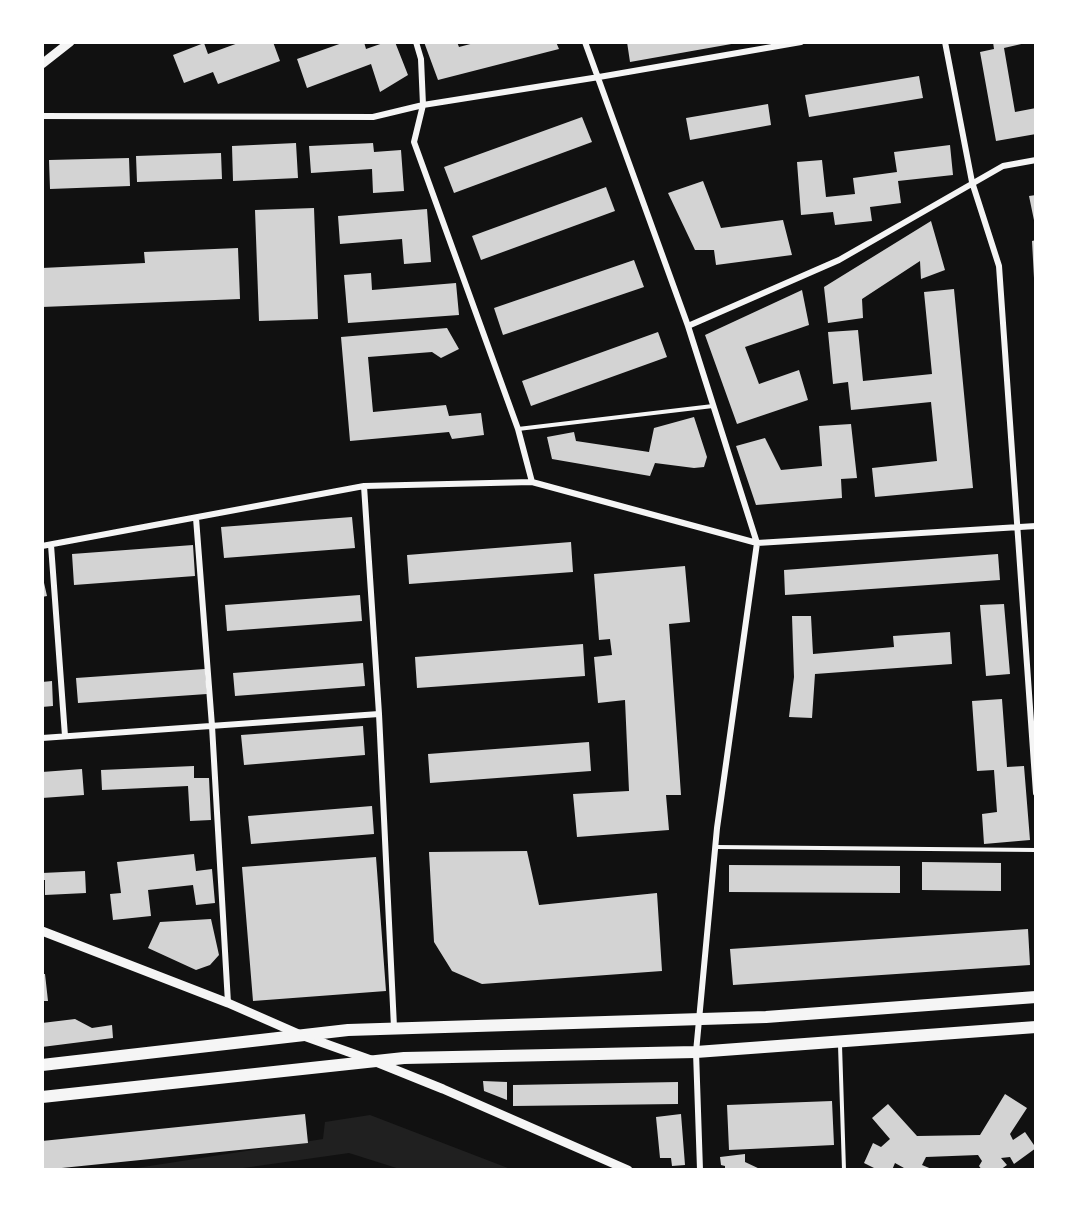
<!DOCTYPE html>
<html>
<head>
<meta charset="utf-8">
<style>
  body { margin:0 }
  #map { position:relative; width:1078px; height:1212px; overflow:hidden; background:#111; font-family:Lato,sans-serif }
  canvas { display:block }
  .frame { position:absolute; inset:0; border:44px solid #fff; pointer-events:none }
</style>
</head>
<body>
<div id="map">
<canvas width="1078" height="1212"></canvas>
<div class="frame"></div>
</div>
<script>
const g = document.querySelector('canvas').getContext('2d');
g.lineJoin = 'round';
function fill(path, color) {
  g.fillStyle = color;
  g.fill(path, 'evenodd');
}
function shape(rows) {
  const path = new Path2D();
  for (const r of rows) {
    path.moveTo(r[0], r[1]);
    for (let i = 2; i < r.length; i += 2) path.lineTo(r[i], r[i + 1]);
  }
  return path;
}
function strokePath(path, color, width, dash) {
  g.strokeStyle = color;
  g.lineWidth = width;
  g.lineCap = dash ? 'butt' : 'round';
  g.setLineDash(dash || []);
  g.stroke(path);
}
fill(shape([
  [370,1115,513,1170,403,1170,349,1153,229,1170,124,1170,323,1139,325,1122]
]), '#202020');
fill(shape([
  [241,42,273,42,280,61,218,84,213,72,184,83,173,55,204,43,208,54],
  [345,42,364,42,366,49,386,42,395,42,408,75,380,92,371,64,307,88,297,59],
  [424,42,457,42,459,47,478,42,556,42,559,49,438,80],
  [627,42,737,42,737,43,630,62],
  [993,42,1030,42,1004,48,1015,112,1036,108,1036,134,996,141,980,52,994,49],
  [919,76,923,98,809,117,805,95],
  [768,104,771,125,690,140,686,118],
  [582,117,592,142,454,193,444,167],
  [296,143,298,178,233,181,232,146],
  [373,143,374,152,401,150,404,191,373,193,372,169,311,173,309,146],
  [950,145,953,175,898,181,901,203,870,207,872,221,835,225,833,212,801,215,797,162,822,160,826,197,855,194,853,178,897,172,894,152],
  [221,153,222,179,137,182,136,156],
  [129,158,130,186,50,189,49,160],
  [703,181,721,228,783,220,792,255,716,265,714,250,695,250,668,193],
  [606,187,615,211,481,260,472,236],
  [1036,195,1036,225,1035,225,1029,196],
  [314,208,318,319,259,321,255,210],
  [427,209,431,262,404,264,402,239,340,244,338,216],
  [931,221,945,270,921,279,920,261,862,299,863,318,828,323,824,287],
  [1036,240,1036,278,1034,278,1032,241],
  [238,248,240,299,42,307,42,268,145,263,144,252],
  [634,260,644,287,503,335,494,308],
  [371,273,372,290,456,283,459,315,348,323,344,275],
  [954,289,973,488,875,497,872,468,937,461,931,402,851,410,848,382,833,384,828,332,858,330,863,381,932,374,924,292],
  [802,290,809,325,745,347,759,384,799,370,808,400,737,424,705,335],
  [447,328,459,349,441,358,432,352,368,357,373,412,446,405,449,416,481,413,484,435,452,439,449,432,350,441,341,337],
  [658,332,667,357,531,406,522,381],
  [694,417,707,457,704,467,694,468,655,463,650,476,552,459,547,437,574,432,576,441,649,452,654,428],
  [851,424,857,478,841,479,842,498,756,505,736,446,765,438,781,470,822,466,819,426],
  [352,517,355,548,224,558,221,527],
  [571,542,573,572,409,584,407,555],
  [193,545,195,576,74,585,72,554],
  [998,554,1000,580,785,595,784,570],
  [685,566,690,622,669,624,681,795,666,795,669,830,577,837,573,794,629,791,625,700,598,703,594,657,612,655,610,639,599,640,594,574],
  [42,574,47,596,42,597],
  [360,595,362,621,227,631,225,605],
  [1004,604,1010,674,986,676,980,605],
  [792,616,811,616,813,654,894,647,893,636,950,632,952,664,815,674,812,718,789,717,794,677],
  [583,644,585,676,417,688,415,657],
  [363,663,365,686,235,696,233,673],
  [205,669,207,694,78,703,76,678],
  [52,681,53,706,42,707,42,682],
  [1002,699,1007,767,1024,766,1030,840,984,844,982,814,997,812,994,770,977,771,972,701],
  [363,726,365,755,244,765,241,735],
  [589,742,591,771,430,783,428,754],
  [194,766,194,778,209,778,211,820,190,821,188,786,102,790,101,770],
  [82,769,84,795,42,798,42,772],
  [372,806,374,834,251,844,248,816],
  [527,851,539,905,657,893,662,971,482,984,452,971,434,942,429,852],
  [194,854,196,871,212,869,215,903,196,905,193,885,148,890,151,916,113,920,110,894,121,893,117,862],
  [376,857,386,991,253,1001,242,867],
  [922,862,1001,863,1001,891,922,890],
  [729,865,900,866,900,893,729,892],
  [85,871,86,893,45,895,45,880,42,880,42,873],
  [211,919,219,955,210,965,196,970,148,948,160,922],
  [1028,929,1030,965,733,985,730,949],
  [42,974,45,974,48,1001,42,1001],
  [75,1019,92,1028,112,1025,113,1038,42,1047,42,1023],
  [483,1081,507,1082,507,1100,484,1091],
  [678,1082,678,1104,513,1106,513,1085],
  [1005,1094,1027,1108,1010,1134,1013,1140,1025,1132,1036,1148,1014,1164,1010,1157,1001,1158,1007,1165,1000,1170,982,1170,979,1166,982,1161,978,1155,926,1157,922,1165,934,1170,903,1170,904,1168,895,1163,892,1170,878,1170,864,1163,873,1143,881,1147,890,1139,872,1118,888,1104,917,1136,980,1135],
  [832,1101,834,1145,729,1150,727,1105],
  [305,1114,308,1143,42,1170,42,1141],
  [681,1114,685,1165,672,1166,671,1158,660,1158,656,1117],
  [745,1154,745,1162,762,1170,725,1170,725,1166,721,1165,720,1157]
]), '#d3d3d3');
strokePath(shape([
  [518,429,713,406],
  [716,847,1036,850],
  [840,1045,844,1170],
  [326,1170,329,1170]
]), '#f5f5f5', 4);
strokePath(shape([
  [416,42,421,59,423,105,414,142,518,429,532,482],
  [585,42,688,326,757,543,717,828,696,1052,700,1170],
  [945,42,972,182,999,266,1036,793],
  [42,116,373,117,423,105,599,77,801,42],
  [688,326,839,260,1003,166,1036,160],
  [364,486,379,714,394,1027],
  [196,518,212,726,228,1003],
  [51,545,65,736],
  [42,546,364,486,532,482,757,543,1036,526],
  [42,738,379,714]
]), '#f5f5f5', 6);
strokePath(shape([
  [42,64,70,42],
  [42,931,228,1003,301,1035,371,1060,443,1089,628,1170]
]), '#f5f5f5', 9);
strokePath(shape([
  [42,1065,348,1030,766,1017,1036,997],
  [42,1097,404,1058,696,1052,1036,1027]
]), '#f5f5f5', 12);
</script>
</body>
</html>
